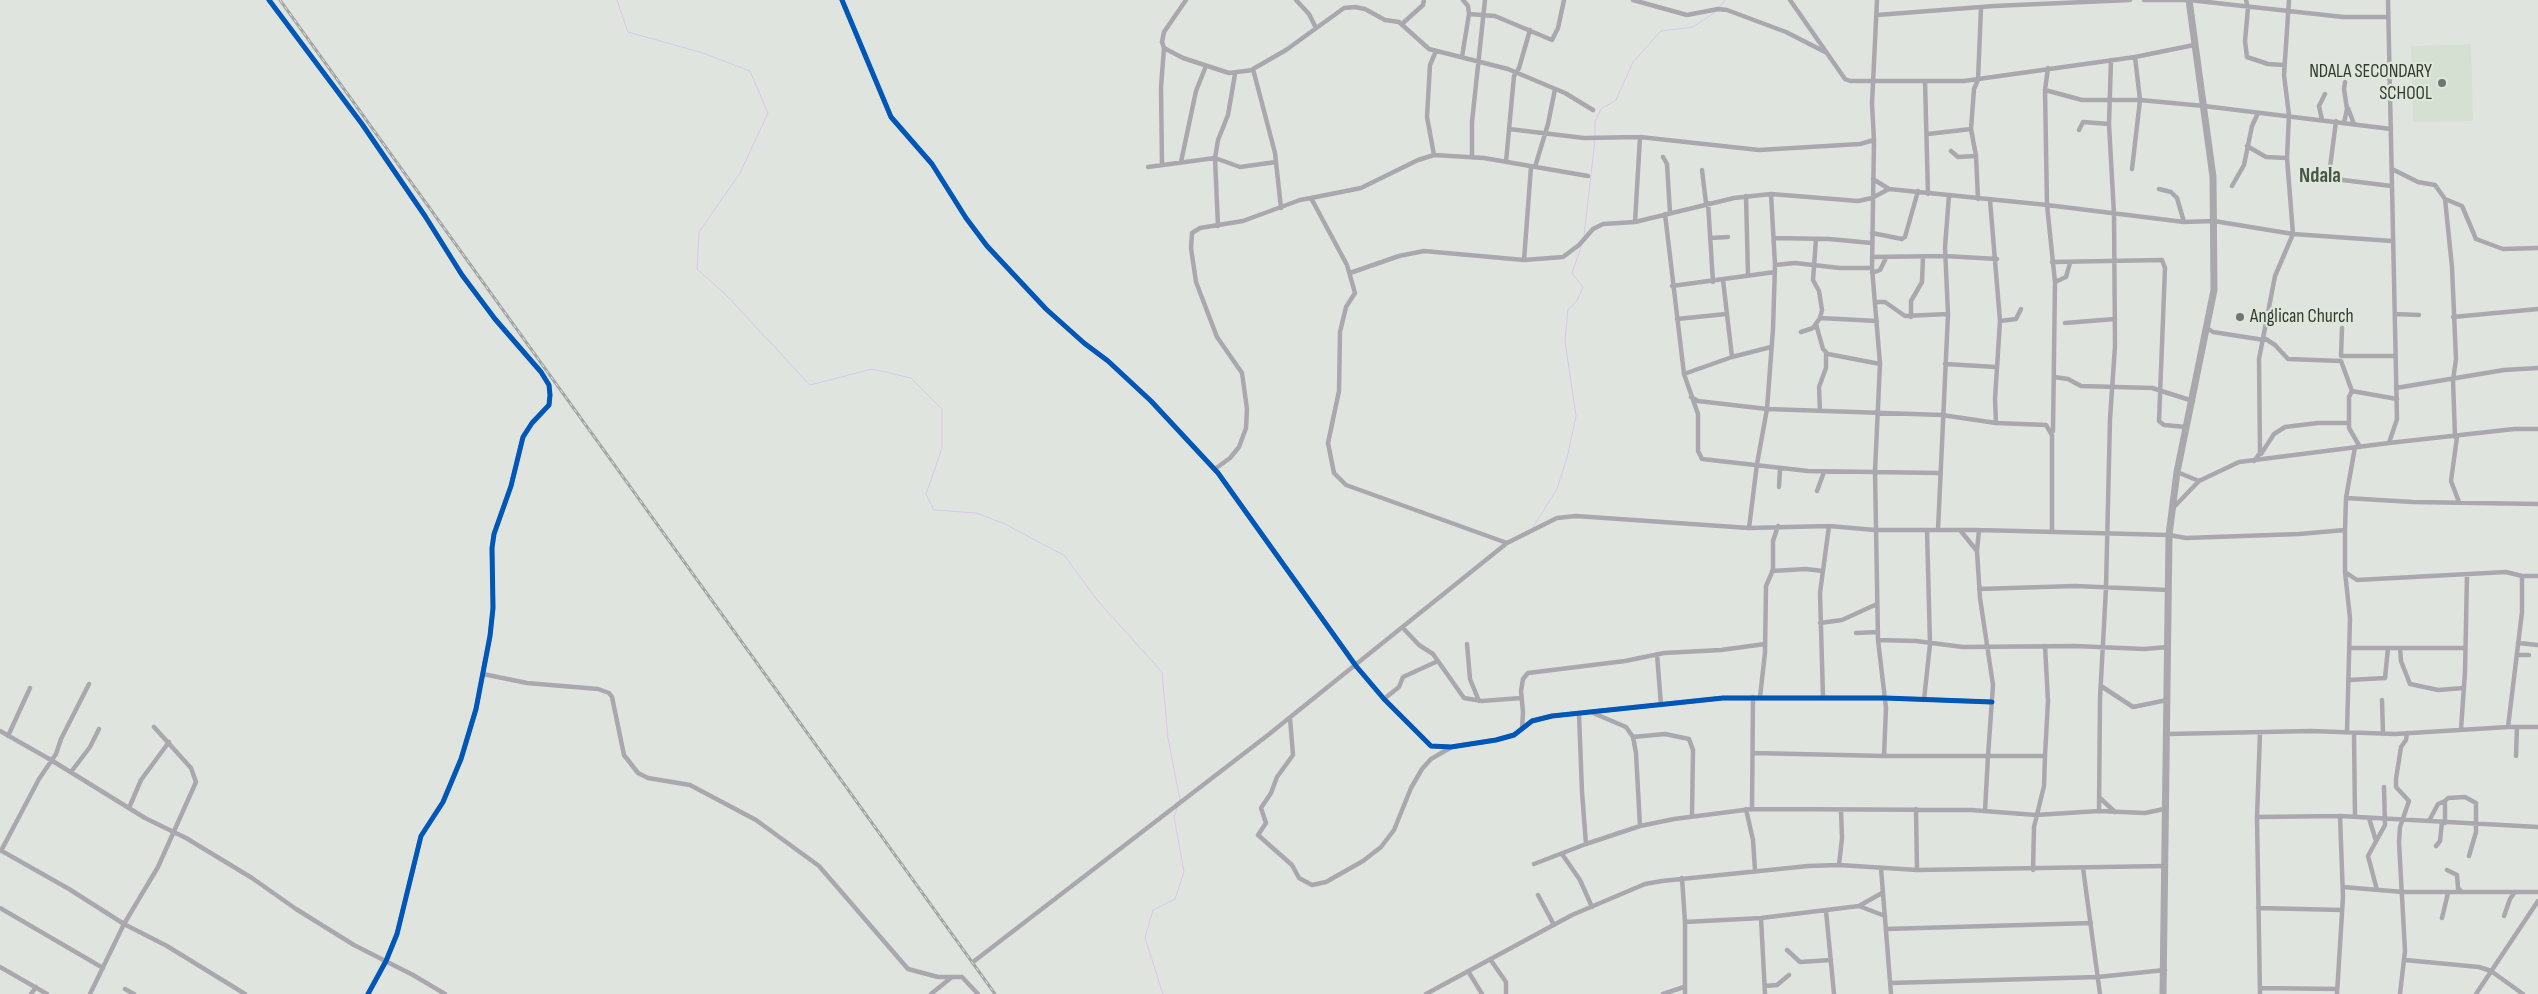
<!DOCTYPE html>
<html>
<head>
<meta charset="utf-8">
<style>
  body { margin:0 }
  canvas { display:block; background:#dfe4de }
</style>
</head>
<body>
<canvas width="2538" height="994"></canvas>
<script>
const g = document.querySelector('canvas').getContext('2d');
g.lineJoin = 'round';
function fill(path, color) {
  g.fillStyle = color;
  g.fill(path, 'evenodd');
}
function shape(rows) {
  const path = new Path2D();
  for (const r of rows) {
    path.moveTo(r[0], r[1]);
    for (let i = 2; i < r.length; i += 2) path.lineTo(r[i], r[i + 1]);
  }
  return path;
}
function strokePath(path, color, width, dash) {
  g.strokeStyle = color;
  g.lineWidth = width;
  g.lineCap = dash ? 'butt' : 'round';
  g.setLineDash(dash || []);
  g.stroke(path);
}
function label(font, color, halo, rows, align = 'center') {
  g.font = font + ' "Sofia Sans Condensed",sans-serif';
  g.lineWidth = 4.5;
  g.setLineDash([]);
  g.textBaseline = 'middle';
  g.strokeStyle = halo;
  g.fillStyle = color;
  for (const [text, x, y, turn = 0] of rows) {
    g.save();
    g.translate(x, y);
    g.rotate((+turn || 0) * Math.PI / 180);
    g.textAlign = isNaN(turn) ? turn : align;
    if (halo) g.strokeText(text, 0, 0);
    g.fillText(text, 0, 0);
    g.restore();
  }
}
fill(shape([
  [2471,44,2473,121,2413,122,2411,46]
]), '#d5e0d2');
strokePath(shape([
  [617,0,628,32,703,53,750,71,768,113,740,173,699,232,697,269,727,296,810,385,872,369,911,378,942,409,942,448,926,494,934,510,977,513,1005,524,1065,556,1097,600,1162,672,1168,738,1180,800],
  [1719,7,1725,0],
  [1595,136,1595,122,1601,109,1616,100,1633,62,1661,31,1693,27,1717,11],
  [1584,236,1595,140],
  [1533,527,1557,489,1567,458,1576,416,1565,341,1568,309,1577,301,1583,287,1572,273,1582,244],
  [1163,994,1145,938,1153,910,1175,899,1184,872,1174,817,1178,806]
]), '#d9c6ee', 1);
strokePath(shape([
  [269,0,362,124,425,216,462,275,495,319,541,372,549,385,550,395,549,405,532,423,523,437,511,486,494,534,492,548,493,608,490,636,476,709,461,759,443,802,421,836,397,934,386,961,368,994],
  [842,0,891,117,932,164,966,218,987,246,1046,309,1084,343,1108,361,1151,401,1218,473,1356,666,1384,699,1431,746,1451,747,1496,740,1514,735,1532,721,1552,716,1723,698,1885,698,1992,702],
  [1186,0,1164,32,1162,42,1164,48,1183,58,1229,73,1253,70],
  [1296,0,1309,14,1316,28],
  [1633,0,1687,15,1718,9,1727,10,1786,32,1827,53],
  [1790,0,1845,79,1850,81,1964,81,2135,57,2194,45],
  [1877,0,1872,104,1874,140,1872,268,1880,364,1875,471,1878,640,1886,708,1884,756],
  [2144,0,2189,0,2343,17,2387,17],
  [2246,0,2248,8,2245,41,2247,57,2268,64,2284,65],
  [2388,0,2397,419,2389,443],
  [1469,14,1495,16,1552,40,1558,28,1564,0],
  [1877,15,1994,6,2130,0],
  [1402,24,1423,5,1424,0],
  [1462,57,1469,14,1468,6,1463,0],
  [2048,68,2045,90,2047,205,2055,282,2053,431],
  [1925,81,1928,194],
  [2045,90,2082,100,2140,100,2204,106,2391,129],
  [2348,108,2354,124],
  [2322,120,2319,106,2325,94],
  [2336,121,2329,175,2343,180,2391,186],
  [2344,123,2347,109,2344,89,2345,82],
  [1509,129,1584,138,1640,137,1759,150,1860,144,1874,140],
  [2079,130,2083,122,2109,124],
  [1928,134,1971,129],
  [2247,146,2266,157,2287,158],
  [1951,151,1958,157,1976,156],
  [1434,155,1427,117,1430,65,1436,51],
  [1472,157,1472,122,1485,0],
  [1663,157,1667,164,1670,213],
  [1181,162,1196,91,1206,66],
  [1506,162,1514,76,1519,68,1530,30],
  [1162,165,1161,87,1164,48],
  [1148,167,1215,158,1240,167,1276,162],
  [1535,167,1548,124,1555,89],
  [2132,169,2140,100,2135,57],
  [2392,169,2418,182,2435,185,2445,199,2452,267,2456,359,2453,380,2455,437],
  [1702,170,1706,203],
  [1873,179,1889,189],
  [2232,186,2244,165,2252,126,2258,113],
  [2159,189,2171,192,2177,198,2184,222],
  [1746,196,1748,275],
  [1311,198,1361,188,1418,160,1434,155,1484,158,1588,176],
  [1978,199,1976,156,1971,129,1974,89,1978,80,1981,8],
  [2445,199,2462,206,2476,239,2503,249,2538,248],
  [1990,200,2000,321,1995,399,1996,423],
  [1708,203,1713,282],
  [1281,208,1275,153,1253,69,1286,50,1344,8,1355,7,1365,9,1385,20,1399,22,1429,49,1508,69,1565,93,1593,110],
  [1665,214,1684,374,1698,414,1698,451,1702,459,1808,471,1939,473],
  [1635,222,1640,137],
  [1218,226,1215,158,1218,140,1228,115,1235,74],
  [1872,233,1902,239,1905,237,1918,191],
  [1710,238,1728,237],
  [1774,238,1829,239,1872,243],
  [1872,257,1945,256,1997,259],
  [1524,260,1531,167],
  [2052,262,2162,260,2165,268,2159,421,2164,425,2186,427],
  [1775,265,1795,263,1840,268,1872,268],
  [1350,273,1399,256,1424,251,1524,260,1563,257,1579,245,1593,229,1603,224,1635,222,1734,198,1771,194,1858,201,1872,198,1889,189,2047,205,2184,222,2214,221,2293,234,2392,241],
  [1872,273,1880,270,1886,258],
  [1723,280,1732,357],
  [2055,282,2066,277,2070,263],
  [1672,286,1775,272],
  [1875,302,1885,302,1905,316,1948,314],
  [2395,314,2419,315],
  [1911,317,1911,301,1922,282,1923,257],
  [2453,317,2538,309],
  [1820,318,1877,321],
  [1677,319,1726,314],
  [2000,321,2016,319,2021,309],
  [2065,323,2115,319],
  [1816,324,1823,349,1828,354,1880,364],
  [2207,328,2213,332,2264,340],
  [1801,332,1813,328,1820,318,1822,310,1819,291,1813,280,1816,239],
  [2264,338,2275,345,2288,359,2341,361,2352,391,2397,399],
  [2341,356,2342,328],
  [2342,356,2395,356],
  [1945,364,1996,367],
  [1684,374,1732,357,1771,347],
  [2054,377,2068,379,2081,386,2152,388,2193,401],
  [2396,388,2504,370,2538,368],
  [2352,391,2349,397,2349,428,2360,447],
  [1691,397,1698,401,1767,409,1942,415,1996,423,2046,425,2052,435,2052,532],
  [1820,411,1819,387,1826,368,1826,353],
  [2457,437,2451,481,2459,502],
  [2261,454,2274,434,2285,427,2318,423,2349,423],
  [2254,461,2260,453,2259,359,2275,276,2293,234,2287,158,2289,115,2284,75,2289,0],
  [1215,469,1230,458,1239,447,1246,428,1247,409,1242,373,1217,337,1196,282,1191,248,1192,233,1200,228,1243,221,1300,200,1311,198,1347,265,1355,293,1346,307,1340,332,1339,391,1328,443,1334,473,1346,485,1507,543],
  [2177,472,2199,481],
  [1779,487,1780,469],
  [1817,491,1824,472],
  [2346,498,2413,502,2538,504],
  [2173,508,2199,481,2239,462,2389,443,2514,429,2538,429],
  [1749,528,1757,464,1767,409,1773,329,1775,265,1771,194],
  [1938,530,1948,314,1945,247,1949,195],
  [1960,530,1977,551],
  [1979,530,1977,551,1980,598,1993,685,1988,756,2045,756,2044,786,2034,827,2033,870],
  [1772,571,1806,569,1823,571],
  [2345,572,2357,580,2506,572,2522,576,2538,576],
  [1979,589,2075,586,2169,590],
  [1820,623,1842,620,1877,604],
  [1403,628,1419,645,1433,654,1464,698,1482,701,1521,698],
  [1856,633,1878,632],
  [1878,640,1916,641,1963,647,2075,646,2144,649,2168,647],
  [2518,643,2538,645],
  [1467,644,1470,679,1479,701],
  [2045,646,2048,701,2045,756],
  [2349,648,2465,648],
  [2400,648,2401,661,2410,684,2438,690,2464,688],
  [1657,654,1661,705],
  [2517,655,2529,655],
  [483,674,527,683,598,689,609,693,612,697,624,755,638,773,648,778,690,785,756,820,819,866,908,969,938,977,962,977,978,994],
  [2349,680,2385,678,2388,648],
  [2101,686,2133,707,2167,700],
  [1760,697,1765,653,1766,586,1773,570,1773,541,1778,526],
  [1823,697,1820,593,1829,526],
  [1384,699,1399,687,1403,677,1438,661],
  [1924,700,1930,644,1927,530],
  [2382,700,2383,734],
  [1593,713,1626,727,1633,737,1636,753,1640,826],
  [1579,714,1582,792,1586,844],
  [1290,718,1293,755,1277,777,1271,793,1261,808,1266,823,1258,835,1292,865,1299,878,1312,885,1326,882,1363,861,1381,847,1394,830,1411,788,1422,769,1431,759,1450,748],
  [2508,727,2522,612,2522,576],
  [1522,729,1523,712,1521,691,1523,679,1528,673,1625,661,1664,653,1721,650,1765,644],
  [2461,729,2465,672,2467,575],
  [0,731,51,760,145,818,186,838,252,878,296,909,354,945,413,975,445,994],
  [2347,732,2350,618,2345,572,2345,530,2346,498,2355,447],
  [2260,733,2257,817,2260,994],
  [2168,734,2311,731,2395,734,2508,727,2538,727],
  [2354,734,2355,817],
  [8,736,30,688],
  [1633,737,1665,734,1689,739,1693,750,1692,816],
  [1753,753,1884,756,1988,756,1985,811],
  [2516,756,2517,727],
  [71,772,90,747,99,729],
  [2100,798,2115,812],
  [129,808,141,780,169,742],
  [1746,809,1753,840,1755,870],
  [1752,809,1753,697],
  [1916,809,1917,870],
  [2099,811,2100,698,2106,588,2110,419,2115,346,2114,214,2109,124,2111,60],
  [2257,817,2340,816,2538,827],
  [2369,818,2376,841],
  [2429,821,2438,804,2445,801],
  [2445,823,2445,801,2448,798,2465,797,2476,803,2476,832,2469,856],
  [2436,846,2440,841,2442,822],
  [0,850,69,889,124,924,167,946,245,994],
  [1,851,39,779,56,754,61,739,89,684],
  [1562,854,1580,880,1592,907],
  [1534,864,1586,844,1640,826,1674,819,1752,809,1971,810,2036,815,2099,811,2145,813,2164,809],
  [1839,865,1842,838,1841,810],
  [1881,868,1891,994],
  [2083,868,2100,994],
  [2447,870,2457,875,2458,888,2462,892],
  [1682,878,1685,922,1685,994],
  [2343,887,2403,892,2538,892],
  [2377,890,2368,856,2385,825,2384,787],
  [1538,895,1554,925],
  [1859,906,1885,916],
  [0,908,103,968],
  [2258,908,2342,910],
  [1826,911,1834,994],
  [2504,916,2510,899,2515,892],
  [1761,918,1765,994],
  [2442,918,2448,893],
  [1685,922,1761,918,1859,906,1882,893],
  [1886,929,2091,923],
  [1787,950,1800,962,1831,960],
  [1490,959,1506,982,1506,994],
  [2405,960,2479,967,2491,971,2523,994],
  [973,962,1268,735,1507,543,1557,518,1576,516,1749,528,1829,526,1875,530,1979,530,2169,535,2186,538,2299,534,2345,530],
  [0,967,47,994],
  [1468,971,1482,994],
  [1890,983,2098,977,2165,970],
  [1765,986,1777,985,1789,975],
  [2260,988,2337,989],
  [125,989,134,994],
  [31,994,36,987],
  [90,994,124,924,158,867,196,782,191,768,154,727],
  [931,994,952,977],
  [1426,994,1572,915,1645,884,1662,881,1808,866,1839,865,1917,870,2165,866],
  [1663,994,1684,987],
  [2337,994,2343,897,2340,816],
  [2400,994,2405,951,2399,842,2400,827,2409,801,2396,787,2396,779,2401,747,2406,740,2407,733],
  [2476,994,2538,901]
]), '#aaa8ae', 4.5);
strokePath(shape([
  [2163,994,2169,535,2177,472,2214,290,2213,177,2189,0]
]), '#a9a8ad', 7);
const rail = shape([
  [280,0,995,994]
]);
strokePath(rail, '#a4a3a6', 3);
strokePath(rail, '#dee8da', 1, [4]);
strokePath(shape([
  [269,0,362,124,425,216,462,275,495,319,541,372,549,385,550,395,549,405,532,423,523,437,511,486,494,534,492,548,493,608,490,636,476,709,461,759,443,802,421,836,397,934,386,961,368,994],
  [842,0,891,117,932,164,966,218,987,246,1046,309,1084,343,1108,361,1151,401,1218,473,1356,666,1384,699,1431,746,1451,747,1496,740,1514,735,1532,721,1552,716,1723,698,1885,698,1992,702]
]), '#0057b8', 5);
for (const [x, y, r, color] of [
  [2442,83,5,"#70756f"],
  [2240,317,5,"#70756f"]
]) {
  const dot = new Path2D();
  dot.arc(x, y, r, 0, 2 * Math.PI);
  g.fillStyle = color;
  g.fill(dot);
  strokePath(dot, '#dee8da', 2);
}
label('19px', '#353933', '#dee8da', [
  ["NDALA SECONDARY",2432,72],
  ["SCHOOL",2432,94],
  ["Anglican Church",2250,317,"left"]
], 'right');
label('bold 21px', '#4b5448', '#dee8da', [
  ["Ndala",2320,177]
]);
</script>
</body>
</html>
